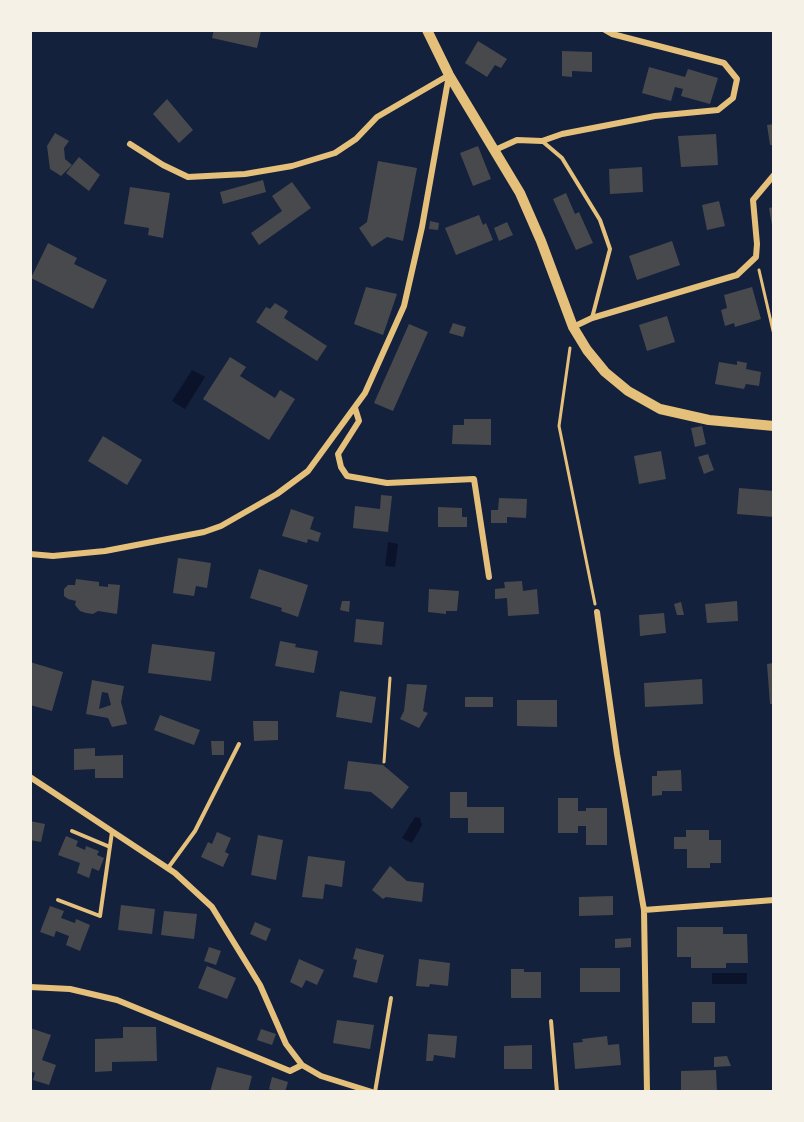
<!DOCTYPE html>
<html>
<head>
<meta charset="utf-8">
<style>
  body { margin:0 }
  #map { position:relative; width:804px; height:1122px; overflow:hidden; background:#14213d; font-family:"Space Grotesk",sans-serif }
  canvas { display:block }
  .frame { position:absolute; inset:0; border:32px solid #f6f1e7; pointer-events:none }
</style>
</head>
<body>
<div id="map">
<canvas width="804" height="1122"></canvas>
<div class="frame"></div>
</div>
<script>
const g = document.querySelector('canvas').getContext('2d');
g.lineJoin = 'round';
function fill(path, color) {
  g.fillStyle = color;
  g.fill(path, 'evenodd');
}
function shape(rows) {
  const path = new Path2D();
  for (const r of rows) {
    path.moveTo(r[0], r[1]);
    for (let i = 2; i < r.length; i += 2) path.lineTo(r[i], r[i + 1]);
  }
  return path;
}
function strokePath(path, color, width, dash) {
  g.strokeStyle = color;
  g.lineWidth = width;
  g.lineCap = dash ? 'butt' : 'round';
  g.setLineDash(dash || []);
  g.stroke(path);
}
fill(shape([
  [192,370,205,377,185,409,172,401],
  [388,542,398,544,395,567,385,566],
  [415,817,420,818,422,825,412,843,402,838],
  [712,973,747,973,747,984,712,984]
]), '#0b132b');
fill(shape([
  [214,30,259,30,261,31,257,48,212,38],
  [478,41,507,59,501,68,495,65,487,77,465,63],
  [562,51,592,52,592,72,572,71,572,77,562,76],
  [649,67,685,77,688,69,718,78,710,104,681,96,683,89,675,87,671,101,642,93],
  [167,99,193,130,179,143,153,114],
  [774,124,774,145,770,145,767,125],
  [55,133,69,141,64,148,65,159,72,165,61,176,50,169,47,146],
  [716,134,718,165,681,167,678,136],
  [478,146,491,179,473,186,460,153],
  [79,157,100,175,89,191,66,173],
  [378,161,417,168,403,241,387,237,372,247,359,228,367,222],
  [642,167,643,192,610,194,609,169],
  [263,180,266,192,223,204,220,192],
  [292,182,311,208,259,245,251,233,282,211,272,196],
  [130,187,170,193,163,238,148,235,149,228,124,224],
  [566,193,575,214,579,212,593,243,576,250,553,199],
  [719,201,725,226,707,230,702,205],
  [774,207,774,231,773,231,769,208],
  [479,215,483,225,486,223,493,240,456,255,445,228],
  [430,221,439,223,438,230,429,229],
  [507,222,513,235,499,241,494,228],
  [672,241,680,265,637,280,629,256],
  [48,243,77,258,74,264,107,280,93,309,31,278],
  [366,287,397,294,383,335,354,324],
  [752,287,761,319,735,327,734,323,725,326,721,310,727,308,724,295],
  [275,303,288,311,284,318,327,346,317,361,256,322,266,307,270,309],
  [667,316,675,342,647,351,639,325],
  [453,323,466,327,463,337,449,333],
  [409,324,428,332,393,411,374,403],
  [230,357,246,367,240,376,275,398,280,390,295,399,269,440,203,399],
  [737,361,747,363,746,369,761,372,759,386,746,384,744,389,715,384,719,362,737,365],
  [464,419,491,419,491,445,452,444,453,425,464,425],
  [702,426,706,444,695,447,691,428],
  [103,436,142,460,127,485,88,461],
  [661,451,666,479,639,484,634,456],
  [708,454,714,470,704,474,698,457],
  [739,488,774,491,774,517,737,514],
  [381,495,392,496,388,532,353,528,355,506,380,509],
  [499,498,527,499,526,518,507,517,507,523,491,523,491,510,498,510],
  [438,507,462,508,462,517,467,517,467,527,438,527],
  [291,509,314,517,310,529,321,533,318,542,308,539,307,543,282,536],
  [178,558,211,563,207,588,196,586,194,596,173,593],
  [259,569,308,585,298,617,281,611,282,608,250,598],
  [76,579,99,582,99,586,108,587,108,584,120,585,117,614,98,611,93,614,86,613,80,611,75,605,76,601,68,599,64,596,64,589,68,585,75,585],
  [522,581,523,591,537,589,539,614,508,616,507,598,495,599,495,589,505,588,504,582],
  [429,589,459,591,457,611,446,611,446,614,428,612],
  [342,601,350,601,349,612,340,610],
  [737,601,738,621,707,623,705,604],
  [681,602,684,615,677,615,674,604],
  [664,613,666,633,640,636,639,615],
  [356,619,384,622,382,645,354,642],
  [280,641,296,644,295,647,318,651,314,673,275,666],
  [152,644,215,652,211,681,148,673],
  [30,662,63,672,52,711,30,705],
  [774,663,774,704,770,704,767,664],
  [702,679,703,704,645,707,644,683],
  [92,680,124,686,121,702,127,724,112,727,108,718,86,714],
  [102,692,108,693,111,705,99,709],
  [407,684,427,685,423,711,428,713,419,728,400,719,404,711],
  [340,691,376,697,372,723,336,717],
  [465,697,493,697,493,707,465,707],
  [517,700,557,700,557,727,517,726],
  [160,715,200,730,194,745,154,730],
  [253,721,278,721,278,740,254,741],
  [211,741,224,741,224,755,212,755],
  [95,748,95,756,123,755,123,778,95,778,95,769,74,770,74,749],
  [348,761,383,765,409,787,392,809,371,792,344,789],
  [681,770,682,791,662,791,662,795,652,796,652,776,657,776,657,771],
  [450,792,467,792,467,807,504,807,504,833,468,833,468,818,450,818],
  [558,798,578,798,578,811,586,811,586,808,607,808,607,845,586,845,586,826,578,826,578,833,558,833],
  [30,821,45,824,41,842,30,840],
  [686,830,709,830,709,840,721,840,721,863,710,863,710,868,687,868,687,849,674,849,674,837,686,837],
  [217,832,231,838,225,852,229,854,223,867,201,857,208,842,212,844],
  [258,835,283,840,276,880,251,875],
  [66,836,78,841,76,846,85,850,86,846,99,851,97,855,104,858,99,871,92,868,89,878,77,873,80,863,58,855],
  [308,856,345,861,342,887,325,884,323,899,302,897],
  [390,866,407,881,424,883,422,902,386,897,383,899,372,890],
  [613,896,613,915,579,916,579,897],
  [121,905,155,909,152,934,118,930],
  [50,906,64,911,61,918,75,923,76,919,90,925,80,951,66,945,69,936,56,931,54,937,40,932],
  [164,911,197,914,194,939,161,935],
  [255,922,271,929,266,941,250,934],
  [677,927,723,927,723,934,747,934,748,963,726,963,726,968,691,968,691,957,677,957],
  [631,938,631,947,615,948,615,939],
  [209,947,221,951,216,965,204,961],
  [356,948,384,955,377,983,353,977,357,960,353,959],
  [299,959,324,970,317,985,306,980,302,988,290,982],
  [419,959,450,963,448,986,430,984,429,987,416,986],
  [207,966,236,978,227,999,198,988],
  [580,968,620,968,620,992,580,992],
  [511,969,524,969,524,972,541,972,541,998,511,998],
  [692,1002,715,1002,715,1023,692,1023],
  [337,1020,374,1025,370,1049,333,1043],
  [123,1027,156,1027,157,1061,112,1062,112,1071,95,1072,95,1039,123,1038],
  [30,1028,51,1035,42,1060,56,1065,49,1085,33,1080,35,1073,30,1071],
  [261,1029,276,1034,272,1045,257,1040],
  [428,1034,457,1036,455,1058,434,1055,433,1061,426,1061],
  [607,1036,608,1045,619,1044,621,1065,575,1069,573,1043,583,1042,582,1039],
  [532,1045,532,1069,504,1069,504,1046],
  [727,1056,731,1066,714,1067,714,1057],
  [217,1067,252,1076,248,1092,210,1092],
  [716,1070,717,1092,681,1092,681,1071],
  [272,1077,288,1082,285,1092,278,1092,269,1089]
]), '#48494c');
strokePath(shape([
  [759,270,774,335],
  [570,348,559,426,595,604],
  [384,762,390,678]
]), '#e5c07b', 3);
strokePath(shape([
  [542,141,562,158,600,220,610,249,592,318],
  [72,831,110,847],
  [168,868,195,831,239,744],
  [58,900,100,916,112,832],
  [551,1021,557,1092],
  [375,1092,391,998]
]), '#e5c07b', 4);
strokePath(shape([
  [130,144,163,165,188,177,245,174,292,166,335,153,356,139,377,117,449,75],
  [495,150,517,140,542,141,562,134,655,116,718,110,733,98,737,79,724,63,612,34,605,30],
  [573,327,592,318,737,275,756,257,757,244,753,200,774,175],
  [355,408,359,421,338,454,341,467,347,476,387,483,474,479,489,577],
  [30,554,53,556,105,551,204,532,221,526,277,494,308,471,365,393,404,306,422,227,449,75],
  [597,612,617,754,644,910],
  [30,777,175,873,212,907,260,985,286,1044,302,1065,321,1076,372,1092],
  [30,987,70,989,117,1000,290,1071,302,1065],
  [647,1092,644,910,774,900]
]), '#e5c07b', 6);
strokePath(shape([
  [427,30,449,75,520,193,541,241,573,327,587,350,605,372,628,391,660,409,709,420,774,426]
]), '#e5c07b', 10);
</script>
</body>
</html>
